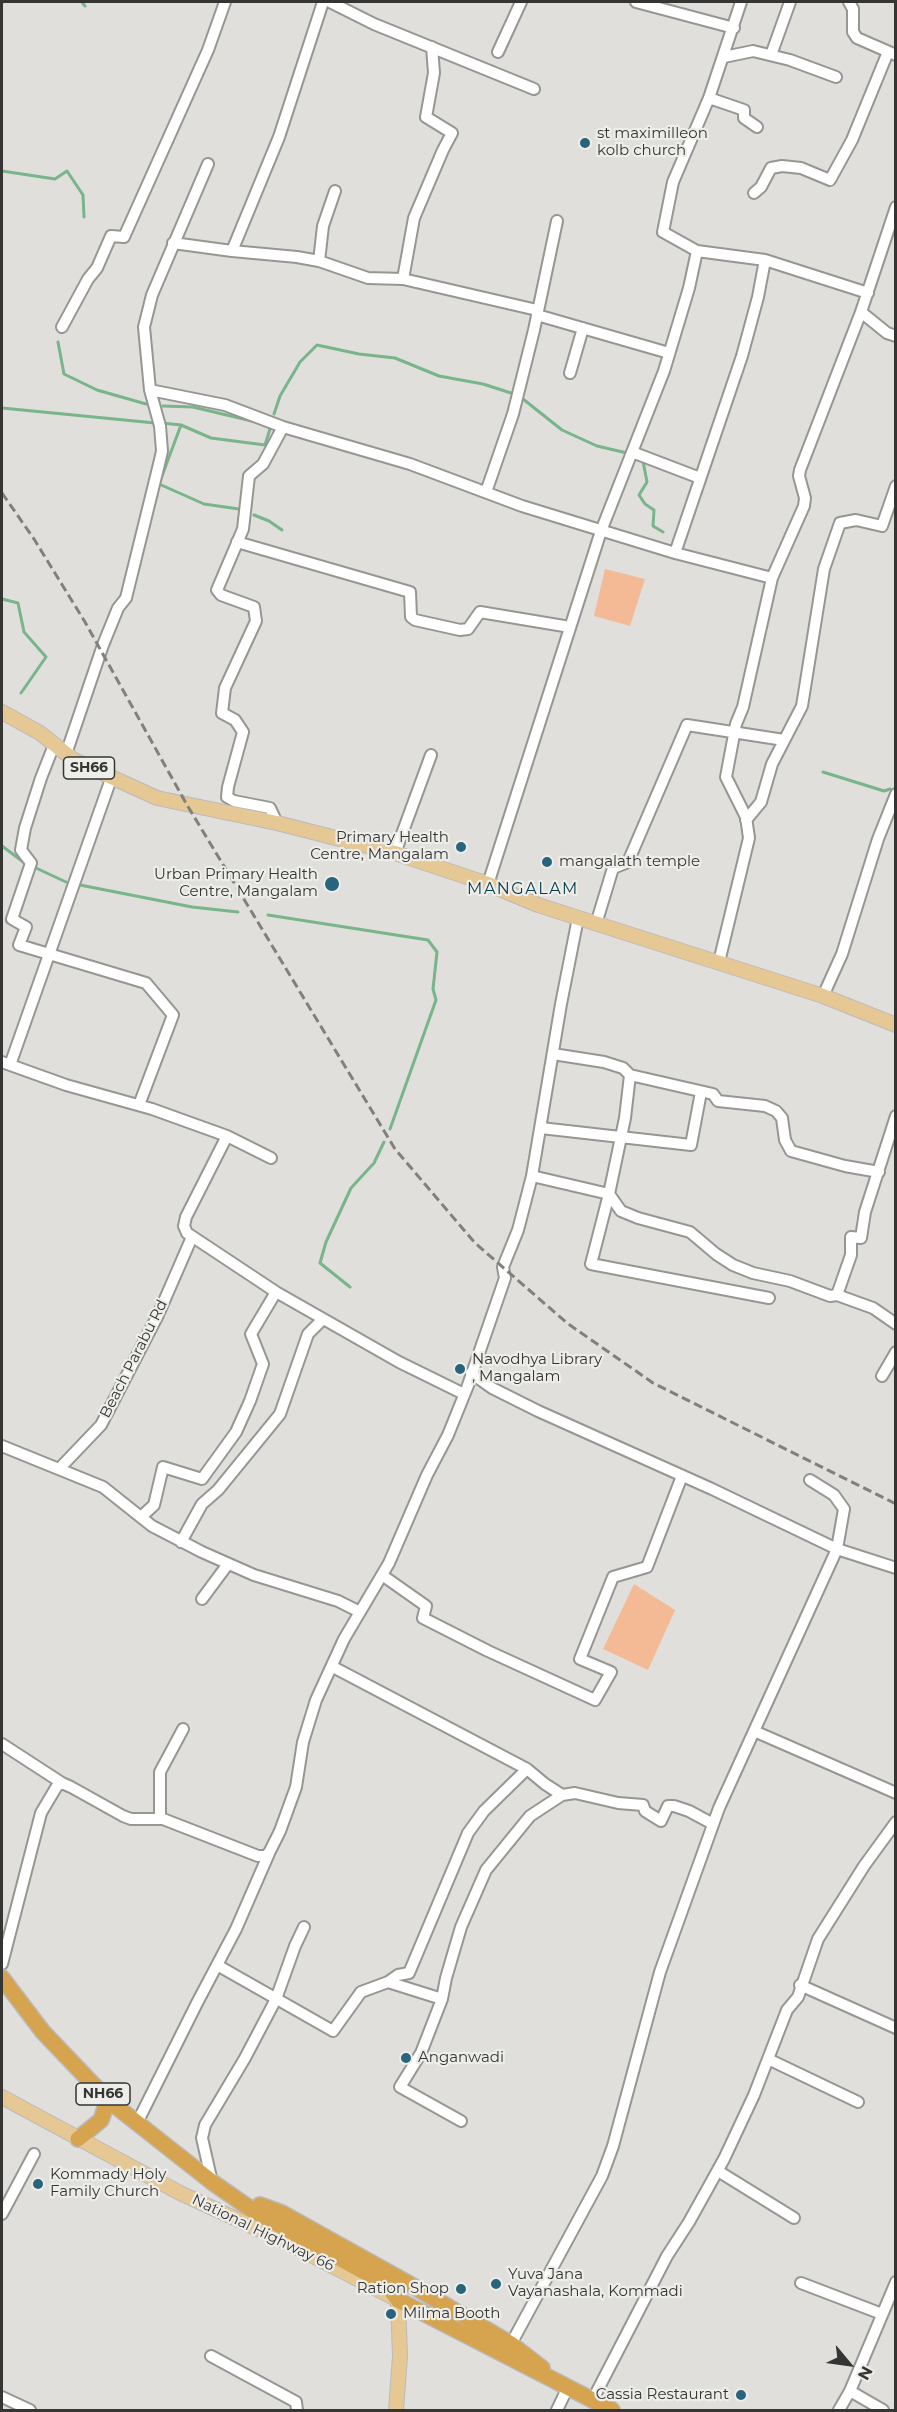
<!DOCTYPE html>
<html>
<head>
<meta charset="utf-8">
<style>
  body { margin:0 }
  #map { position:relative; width:897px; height:2412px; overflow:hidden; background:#e0dfdc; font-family:Montserrat,sans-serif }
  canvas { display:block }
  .frame { position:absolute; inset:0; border:3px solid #353534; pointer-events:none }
  .north { position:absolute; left:819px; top:2334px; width:60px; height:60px; -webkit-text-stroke:4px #edede9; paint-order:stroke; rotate:119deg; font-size:16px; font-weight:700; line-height:24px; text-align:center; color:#353534 }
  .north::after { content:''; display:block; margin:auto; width:21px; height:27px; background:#353534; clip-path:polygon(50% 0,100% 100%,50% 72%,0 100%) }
</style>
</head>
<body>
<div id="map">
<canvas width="897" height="2412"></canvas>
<div class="frame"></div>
<div class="north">N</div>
</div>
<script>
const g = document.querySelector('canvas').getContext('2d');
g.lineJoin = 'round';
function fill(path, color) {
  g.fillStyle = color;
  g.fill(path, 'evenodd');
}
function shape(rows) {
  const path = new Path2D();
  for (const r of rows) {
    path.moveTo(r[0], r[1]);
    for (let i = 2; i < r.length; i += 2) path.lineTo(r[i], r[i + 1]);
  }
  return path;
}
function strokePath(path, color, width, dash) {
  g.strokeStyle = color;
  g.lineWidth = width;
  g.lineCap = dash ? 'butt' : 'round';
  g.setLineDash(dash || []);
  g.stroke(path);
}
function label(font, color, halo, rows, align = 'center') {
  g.font = font + ' Montserrat,sans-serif';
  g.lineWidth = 4.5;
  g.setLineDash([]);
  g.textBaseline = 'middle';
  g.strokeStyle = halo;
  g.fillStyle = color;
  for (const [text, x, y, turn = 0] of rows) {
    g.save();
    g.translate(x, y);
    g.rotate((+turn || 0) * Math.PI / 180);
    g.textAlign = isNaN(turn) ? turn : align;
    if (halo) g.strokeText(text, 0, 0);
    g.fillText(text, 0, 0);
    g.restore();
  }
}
fill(shape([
  [605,569,645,579,630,626,594,616],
  [634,1584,675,1610,648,1670,603,1649]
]), '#f3ba95');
strokePath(shape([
  [82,2,85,6],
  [2,3,2,2],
  [2,171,55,179,67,171,83,195,84,217],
  [58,342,64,374,97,390,146,404],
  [523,399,562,430,597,446,627,453],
  [163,406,193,407,256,422],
  [2,408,155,423],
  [274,414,280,396,300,362,317,345,359,354,395,358,439,376,483,384,511,393],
  [162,423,181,425,211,438,265,445,270,429],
  [181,425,159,484,204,504,239,509],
  [643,461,647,482,639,495,645,504,654,510,653,526,663,532],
  [254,515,269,521,282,530],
  [2,599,18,603,24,632,46,657,21,693],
  [823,772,884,791,890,789],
  [2,846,26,864],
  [36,868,66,882],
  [80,885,192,907,238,912],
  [268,915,428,940,437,952,433,989,436,1000,390,1129],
  [350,1287,320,1263,326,1242,351,1188,374,1163,384,1142]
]), '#78b589', 3);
const minor = shape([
  [330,2,374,24,534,89],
  [636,2,734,28],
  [849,2,853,9,853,32,857,38,896,55],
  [498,52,521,2],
  [771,55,790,2],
  [724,57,753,51,790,60,836,77],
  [709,98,744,110,744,118,757,127],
  [208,164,152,295,144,327,150,390,225,405,283,427,410,464,522,506,675,553,742,356,758,297,765,260],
  [754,193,761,187,771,168,782,166,801,168,830,180,852,140,888,52],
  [173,243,232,251,279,137,323,2],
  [232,251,297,257,319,261,368,278,403,279,537,310],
  [697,251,765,260,868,293],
  [319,261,323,226,335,191],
  [403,279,414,218,443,150,452,133,426,117,434,73,432,47],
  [861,312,887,333,896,336],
  [537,315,669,353],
  [62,327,88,279,97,268,111,236,124,237,208,50,225,2],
  [570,373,583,328],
  [632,452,700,478],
  [486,492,513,414,534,330,557,221],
  [237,542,410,592,411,617,415,620,460,630,468,629,480,612,570,627],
  [675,553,772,578],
  [54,745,41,778,25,828,21,850,31,863,12,919,26,927,19,945,146,983,173,1015,139,1105],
  [66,754,103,645,118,608,126,598,160,460,162,451,160,426,150,390],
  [746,820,761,802,772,764,802,706,824,569,840,523,856,520,882,526,896,486],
  [277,823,270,808,234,801,227,797,228,787,243,732,235,720,222,713,225,688,256,621,254,607,221,595,217,590,243,529,249,476,263,464,283,427],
  [395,853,431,755],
  [488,884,601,531,664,371,689,288,697,251,663,232,673,182,709,98,741,2],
  [596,924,613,868,628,862,687,725,784,740],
  [719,962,749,838,746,817,726,777,736,724,743,707,772,578,804,506,805,498,799,476,800,470,861,312,896,207],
  [823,996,842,954,878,839,896,794],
  [553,1054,604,1062,623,1068,630,1075,625,1118,609,1194,621,1211,638,1218,690,1232,716,1254,733,1265,753,1273,790,1281,830,1296,837,1295,873,1308,896,1324],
  [2,1062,66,1085,152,1109,227,1136,271,1158],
  [10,1065,111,779],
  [630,1075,713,1094,718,1101,765,1106,776,1111,782,1118,785,1140,791,1151,845,1166,879,1172],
  [541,1128,691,1145,701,1092],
  [227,1136,186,1217,184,1226,187,1233,276,1292,399,1362,464,1394],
  [532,1176,609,1194,591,1264,769,1298],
  [837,1295,851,1255,851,1237,861,1238,865,1212,896,1116],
  [471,1373,492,1388,538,1411,712,1489,837,1549,896,1568],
  [882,1376,896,1352],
  [2,1446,103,1487,152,1526,202,1552,254,1575,338,1601,360,1612],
  [59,1469,101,1425,158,1315,192,1237],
  [141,1517,154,1505,163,1467,202,1479,236,1432,250,1401,263,1364,251,1334,276,1292],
  [181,1542,202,1504,218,1490,280,1414,308,1334,323,1319],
  [382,1575,426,1606,423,1618,488,1651,595,1700,611,1672,580,1659,613,1577,647,1567,682,1476],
  [202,1599,228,1564],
  [333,1667,527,1769,545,1784,562,1795,575,1793,618,1803,643,1805,645,1811,661,1821,668,1806,674,1806,689,1811,713,1824],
  [754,1731,896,1793],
  [2,1744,62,1783],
  [160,1819,160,1772,183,1729],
  [2,1964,41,1813,57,1786,62,1783,71,1787,123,1816,131,1819,163,1819,258,1856,266,1856,270,1851,280,1831,296,1787,303,1742,316,1700,344,1639,389,1563,427,1475,448,1435,467,1388,505,1278,503,1267,518,1230,532,1176,561,1004,578,918],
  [217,1965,333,2031,361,1992,388,1982,398,1975,409,1973,468,1833,484,1811,527,1769],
  [388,1982,442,1999,446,1978,461,1927,486,1870,530,1816,562,1795],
  [800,1985,896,2028],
  [442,1999,421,2053,400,2087,461,2121],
  [768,2059,858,2102],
  [137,2123,197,2003,236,1929,270,1851],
  [718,2171,794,2218],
  [212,2182,202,2138,205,2125,245,2058,276,1999,295,1946,304,1927],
  [2,2214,34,2154],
  [801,2283,882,2314],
  [511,2344,602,2176,613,2146,660,1972,719,1808,837,1549,844,1509,834,1495,810,1480],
  [211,2356,296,2402,297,2410],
  [850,2391,883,2410],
  [2,2397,30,2410],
  [592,2401,667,2256,689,2222,724,2159,754,2095,787,2010,798,1997,818,1939,864,1866,896,1822],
  [557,2410,568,2387],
  [839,2410,850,2391,896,2282]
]);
const major = shape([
  [2,712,40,733,74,760,157,798,277,823,395,853,488,884,538,905,823,996,896,1025],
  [2,2097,180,2193,282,2240,398,2300,400,2356,396,2410]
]);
const highway = shape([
  [2,1978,43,2032,108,2100,212,2182,255,2212,386,2284,398,2300,612,2410],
  [78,2139,101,2120,108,2100],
  [260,2205,282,2213,406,2282,511,2344,542,2368]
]);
strokePath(minor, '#969693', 14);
strokePath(major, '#bababa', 16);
strokePath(highway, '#bababa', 18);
strokePath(minor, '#fff', 10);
strokePath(major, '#e6c895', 14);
strokePath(highway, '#d6a44f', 15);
strokePath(shape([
  [2,493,34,539,85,622,187,805,395,1149,475,1243,567,1323,653,1383,896,1504]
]), '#81807e', 3, [9, 4.5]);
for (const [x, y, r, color] of [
  [585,143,6,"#28657c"],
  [461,847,6,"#28657c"],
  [547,862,6,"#28657c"],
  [332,884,8,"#28657c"],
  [460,1369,6,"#28657c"],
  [406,2058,6,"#28657c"],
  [38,2184,6,"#28657c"],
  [496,2284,6,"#28657c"],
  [461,2289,6,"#28657c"],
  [391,2314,6,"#28657c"],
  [741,2395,6,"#28657c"]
]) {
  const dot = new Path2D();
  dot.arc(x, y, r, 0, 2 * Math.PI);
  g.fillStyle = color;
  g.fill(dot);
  strokePath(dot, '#edede9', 2);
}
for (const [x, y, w] of [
  [89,768,51],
  [103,2094,54]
]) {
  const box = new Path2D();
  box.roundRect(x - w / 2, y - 11, w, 22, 4.5);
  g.fillStyle = '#edede9';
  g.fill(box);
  strokePath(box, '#353534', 1.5);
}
label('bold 14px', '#353534', null, [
  ["SH66",89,768],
  ["NH66",103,2094]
]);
label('15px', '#353534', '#edede9', [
  ["st maximilleon",597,134],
  ["kolb church",597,151],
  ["Primary Health",449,838,"right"],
  ["Centre, Mangalam",449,855,"right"],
  ["mangalath temple",559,862],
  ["Urban Primary Health",318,875,"right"],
  ["Centre, Mangalam",318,892,"right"],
  ["Navodhya Library",472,1360],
  [", Mangalam",472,1377],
  ["Anganwadi",418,2058],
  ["Kommady Holy",50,2175],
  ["Family Church",50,2192],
  ["Yuva Jana",508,2275],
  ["Vayanashala, Kommadi",508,2292],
  ["Ration Shop",449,2289,"right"],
  ["Milma Booth",403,2314],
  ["Cassia Restaurant",729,2395,"right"]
], 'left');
label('15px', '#353534', '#edede9', [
  ["Beach Parabu Rd",134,1359,-63],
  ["National Highway 66",263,2233,26]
]);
g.letterSpacing = '1.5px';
label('16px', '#063b4d', '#edede9', [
  ["MANGALAM",523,889]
]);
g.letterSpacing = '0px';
</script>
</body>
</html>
